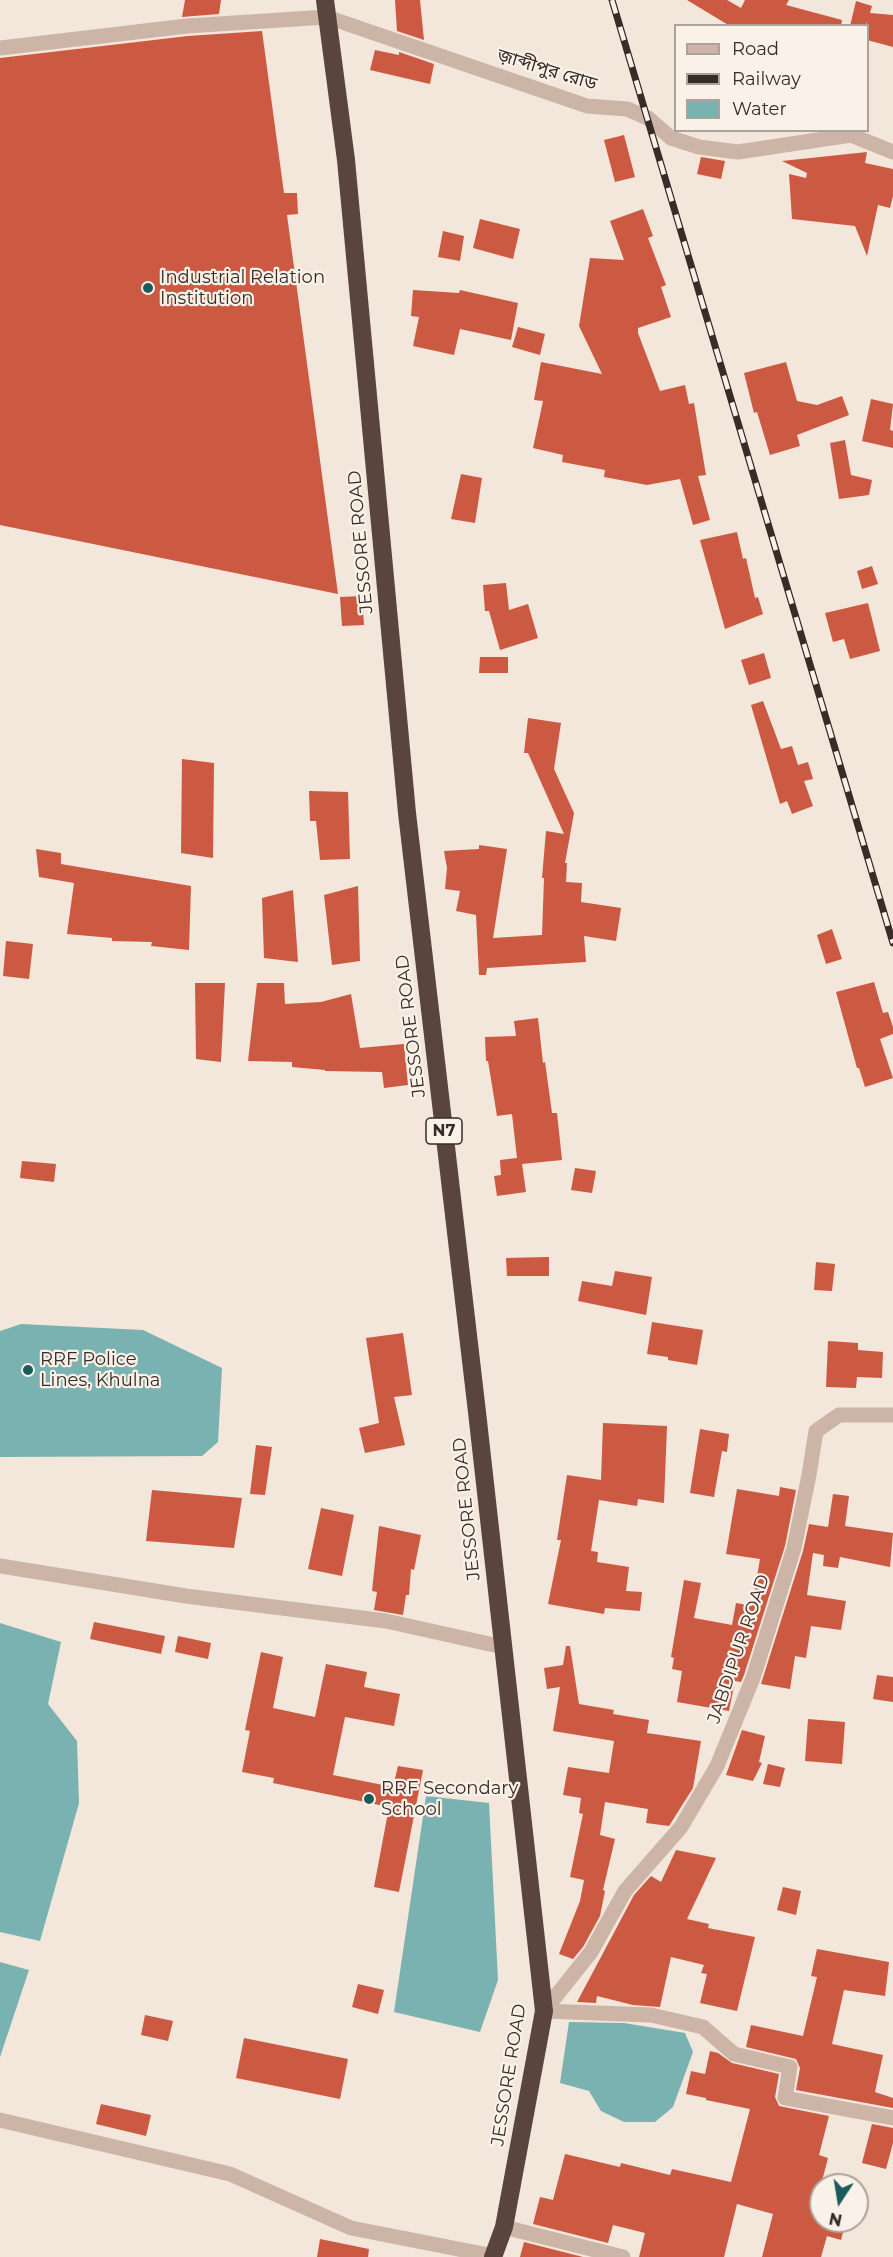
<!DOCTYPE html>
<html>
<head>
<meta charset="utf-8">
<style>
  body { margin:0 }
  #map { position:relative; width:893px; height:2257px; overflow:hidden; background:#f3e6db; font-family:Montserrat,sans-serif }
  canvas { display:block }
  .legend { position:absolute; left:674px; top:24px; width:195px; height:108px; box-sizing:border-box; background:#faf1e8; border:2px solid #aca29b; margin:0; padding:8px 10px; list-style:none; font-size:18px; color:#382c28 }
  .legend li { display:flex; align-items:center; gap:12px; height:30px }
  .legend b { width:30px; border:2px solid #aca29b }
  .north { position:absolute; left:809px; top:2173px; width:60px; height:60px; box-sizing:border-box; background:#faf1e8; border:2px solid #aca29b; border-radius:50%; rotate:192deg; font-size:16px; font-weight:700; line-height:24px; text-align:center; color:#382c28 }
  .north::after { content:''; display:block; margin:auto; width:21px; height:27px; background:#1b5b5b; clip-path:polygon(50% 0,100% 100%,50% 72%,0 100%) }
</style>
</head>
<body>
<div id="map">
<canvas width="893" height="2257"></canvas>
<ul class="legend">
<li><b style="height:8px;background:#ccb5a6"></b>Road</li>
<li><b style="height:8px;background:#382c28"></b>Railway</li>
<li><b style="height:16px;background:#79b2b0"></b>Water</li>
</ul>
<div class="north">N</div>
</div>
<script>
const g = document.querySelector('canvas').getContext('2d');
g.lineJoin = 'round';
function fill(path, color) {
  g.fillStyle = color;
  g.fill(path, 'evenodd');
}
function shape(rows) {
  const path = new Path2D();
  for (const r of rows) {
    path.moveTo(r[0], r[1]);
    for (let i = 2; i < r.length; i += 2) path.lineTo(r[i], r[i + 1]);
  }
  return path;
}
function strokePath(path, color, width, dash) {
  g.strokeStyle = color;
  g.lineWidth = width;
  g.lineCap = dash ? 'butt' : 'round';
  g.setLineDash(dash || []);
  g.stroke(path);
}
function label(font, color, halo, rows, align = 'center') {
  g.font = font + ' Montserrat,"Noto Sans Bengali",sans-serif';
  g.lineWidth = 4.5;
  g.setLineDash([]);
  g.textBaseline = 'middle';
  g.strokeStyle = halo;
  g.fillStyle = color;
  for (const [text, x, y, turn = 0] of rows) {
    g.save();
    g.translate(x, y);
    g.rotate((+turn || 0) * Math.PI / 180);
    g.textAlign = isNaN(turn) ? turn : align;
    if (halo) g.strokeText(text, 0, 0);
    g.fillText(text, 0, 0);
    g.restore();
  }
}
fill(shape([
  [21,1324,143,1330,222,1368,218,1442,202,1456,0,1457,0,1331],
  [0,1623,61,1642,48,1704,77,1741,79,1803,40,1941,0,1932],
  [426,1796,489,1803,498,1980,480,2032,394,2012],
  [0,1962,29,1970,0,2057],
  [569,2022,624,2023,685,2033,693,2052,673,2107,655,2122,624,2122,601,2111,589,2091,560,2083]
]), '#79b2b0');
fill(shape([
  [185,0,221,0,219,14,182,17],
  [395,0,420,0,424,40,397,31],
  [687,0,727,0,741,8,745,0,789,0,786,5,842,20,841,26,730,26],
  [856,1,872,6,870,13,893,15,893,47,867,40,867,21,866,26,850,26],
  [262,31,284,193,297,193,298,214,287,215,338,594,0,525,0,58,188,36],
  [375,50,399,55,399,52,434,64,430,84,370,70],
  [624,135,635,177,615,182,604,140],
  [867,152,865,163,893,169,893,196,890,208,878,205,867,256,855,226,792,219,789,174,806,178,807,173,782,161],
  [701,157,725,161,721,179,697,174],
  [643,209,653,236,648,238,666,285,661,287,671,317,638,328,638,333,660,391,685,385,689,404,694,403,706,475,698,476,710,520,693,525,680,479,647,485,604,477,605,470,562,462,563,455,533,448,543,401,534,400,541,362,602,374,579,326,590,258,624,260,610,221],
  [480,219,520,229,513,259,473,248],
  [443,231,464,236,460,261,438,257],
  [413,290,459,293,460,290,518,303,511,340,460,329,454,355,413,346,419,317,411,316],
  [518,327,545,334,540,355,512,347],
  [786,362,797,401,817,405,842,396,849,415,797,435,800,446,770,455,757,412,754,413,744,373],
  [871,399,893,404,890,430,893,431,893,448,862,441],
  [845,440,851,475,872,480,869,495,839,499,830,443],
  [461,474,482,478,475,523,451,519],
  [737,532,743,559,746,558,755,598,758,597,763,614,725,629,700,540],
  [872,566,878,584,862,589,857,571],
  [506,583,509,610,528,604,538,638,500,650,489,611,485,611,483,585],
  [362,596,364,625,342,626,340,597],
  [868,603,880,651,850,659,844,639,833,642,825,613],
  [764,653,771,678,749,685,741,660],
  [480,657,508,657,508,673,479,673],
  [763,701,781,749,792,746,798,765,808,762,813,779,804,781,813,806,792,814,787,801,780,804,751,705],
  [528,718,561,723,554,769,574,813,565,863,567,863,566,882,582,883,581,902,621,908,616,941,584,936,586,962,487,968,486,975,479,975,476,915,456,911,460,891,445,889,447,868,444,851,479,849,479,845,507,849,493,938,542,935,544,878,542,878,546,831,564,834,528,753,524,753],
  [182,759,214,763,213,858,181,853],
  [309,791,348,792,350,859,320,860,316,821,310,821],
  [36,849,61,853,61,864,191,886,189,950,151,946,152,942,112,941,112,938,67,934,74,883,39,877],
  [358,886,360,961,332,965,324,895],
  [293,890,298,962,264,958,262,898],
  [832,929,842,959,826,964,817,935],
  [6,941,33,944,29,979,3,976],
  [874,982,883,1013,888,1012,893,1027,893,1034,880,1039,893,1078,865,1087,859,1068,857,1068,836,992],
  [195,983,225,983,221,1062,196,1059],
  [257,983,284,983,285,1004,321,1002,351,994,360,1048,404,1044,408,1085,384,1088,382,1072,325,1071,325,1070,292,1067,292,1062,248,1061],
  [538,1018,543,1063,545,1062,552,1113,557,1113,562,1160,522,1164,526,1192,497,1196,494,1176,501,1175,500,1160,517,1158,512,1114,497,1116,488,1061,486,1061,485,1037,516,1036,514,1021],
  [22,1161,56,1164,54,1182,20,1178],
  [575,1168,596,1171,592,1193,571,1190],
  [549,1257,549,1276,507,1276,506,1258],
  [816,1262,835,1264,832,1291,814,1290],
  [615,1271,652,1277,646,1315,578,1301,582,1281,612,1286],
  [652,1322,703,1330,697,1365,668,1360,668,1357,647,1354],
  [403,1333,412,1395,394,1397,405,1445,365,1453,359,1428,379,1423,366,1338],
  [828,1341,858,1343,858,1350,883,1352,882,1378,857,1377,856,1388,826,1387],
  [603,1423,667,1426,664,1503,638,1499,637,1506,599,1500,591,1551,598,1552,597,1562,629,1567,626,1591,642,1592,640,1611,605,1608,604,1614,548,1604,561,1540,557,1540,567,1475,601,1480],
  [700,1429,729,1434,727,1452,722,1451,714,1497,690,1493],
  [256,1445,272,1447,265,1495,250,1494],
  [780,1487,796,1490,785,1546,744,1675,741,1682,735,1681,729,1711,677,1702,682,1671,672,1669,674,1658,671,1657,684,1580,701,1583,694,1618,732,1625,736,1603,752,1606,760,1559,726,1554,737,1489,779,1496],
  [152,1490,242,1498,234,1548,146,1541],
  [833,1494,849,1496,845,1526,893,1533,890,1567,840,1557,838,1568,823,1566,824,1555,813,1553,807,1595,846,1601,841,1630,811,1626,806,1658,795,1656,790,1689,761,1684,803,1551,809,1524,828,1527],
  [321,1508,354,1515,342,1576,308,1569],
  [379,1526,421,1535,414,1570,411,1569,409,1595,406,1595,403,1615,374,1610,377,1592,372,1591],
  [94,1622,165,1636,161,1654,90,1639],
  [178,1636,211,1643,208,1659,175,1652],
  [566,1646,570,1646,579,1704,614,1710,613,1714,649,1720,647,1733,701,1741,693,1788,669,1826,646,1823,648,1809,605,1802,600,1835,615,1839,603,1890,605,1891,600,1916,583,1947,573,1959,559,1954,580,1901,584,1880,570,1877,583,1814,579,1813,581,1798,563,1795,568,1767,609,1773,614,1741,553,1731,560,1687,547,1689,544,1668,563,1665],
  [261,1652,283,1657,273,1708,315,1717,326,1664,367,1672,364,1687,400,1694,394,1726,345,1717,333,1775,393,1787,398,1766,423,1770,399,1892,374,1887,389,1807,273,1783,274,1778,242,1772,250,1731,245,1730],
  [877,1675,893,1677,893,1702,873,1699],
  [808,1719,845,1722,842,1764,805,1761],
  [742,1730,765,1736,759,1762,762,1763,753,1781,726,1775],
  [768,1764,785,1768,780,1787,763,1784],
  [676,1850,716,1858,687,1919,709,1924,708,1928,755,1937,737,2011,700,2003,707,1974,701,1973,704,1965,671,1957,660,2007,633,2005,597,1996,596,2003,577,2002,634,1895,651,1876,661,1882],
  [783,1887,801,1891,796,1915,777,1910],
  [817,1949,889,1962,885,1996,844,1990,832,2044,883,2055,875,2092,893,2098,893,2108,796,2090,800,2068,796,2059,746,2047,751,2025,803,2036,817,1977,811,1976],
  [358,1984,384,1990,378,2014,352,2007],
  [145,2015,173,2021,168,2041,141,2035],
  [244,2038,348,2059,340,2099,236,2078],
  [710,2051,718,2053,732,2063,779,2074,775,2097,779,2106,829,2116,819,2155,828,2158,821,2185,821,2221,846,2221,841,2240,827,2236,821,2257,762,2257,773,2214,737,2204,724,2257,639,2257,645,2233,613,2225,608,2243,533,2224,540,2197,553,2200,565,2154,620,2167,621,2163,670,2175,672,2169,731,2182,750,2109,706,2100,706,2098,686,2094,691,2071,705,2074],
  [101,2104,151,2115,146,2136,96,2124],
  [872,2124,893,2128,893,2143,886,2169,862,2163],
  [320,2239,369,2249,368,2257,317,2257],
  [524,2242,583,2257,520,2257]
]), '#cc5941');
strokePath(shape([
  [0,48,187,26,327,17,587,106,627,109,648,118,671,138,699,147,738,152,851,135,893,152],
  [893,1415,839,1415,816,1431,809,1475,794,1548,753,1678,717,1766,681,1827,625,1891,591,1952,544,2011,651,2015,703,2027,734,2054,790,2067,785,2098,893,2118],
  [0,1566,186,1596,386,1621,503,1647],
  [0,2120,230,2174,351,2228,494,2256],
  [504,2227,623,2257]
]), '#ccb5a6', 15);
strokePath(shape([
  [325,0,346,160,407,813,477,1412,544,2011,504,2227,493,2257]
]), '#59453e', 18);
const rail = shape([
  [612,0,893,943]
]);
strokePath(rail, '#382c28', 7);
strokePath(rail, '#faf1e8', 4.5, [14]);
for (const [x, y, r, color] of [
  [148,288,6,"#1b5b5b"],
  [28,1370,6,"#1b5b5b"],
  [369,1799,6,"#1b5b5b"]
]) {
  const dot = new Path2D();
  dot.arc(x, y, r, 0, 2 * Math.PI);
  g.fillStyle = color;
  g.fill(dot);
  strokePath(dot, '#faf1e8', 2);
}
for (const [x, y, w] of [
  [444,1131,36]
]) {
  const box = new Path2D();
  box.roundRect(x - w / 2, y - 13, w, 26, 4.5);
  g.fillStyle = '#faf1e8';
  g.fill(box);
  strokePath(box, '#382c28', 1.5);
}
label('bold 16px', '#382c28', null, [
  ["N7",444,1131]
]);
label('18px', '#382c28', '#faf1e8', [
  ["জ়াব্দীপুর রোড",547,70,17],
  ["JESSORE ROAD",361,542,-95],
  ["JESSORE ROAD",411,1026,-97],
  ["JESSORE ROAD",467,1509,-96],
  ["JABDIPUR ROAD",739,1649,-71],
  ["JESSORE ROAD",509,2075,-81]
]);
label('18px', '#382c28', '#faf1e8', [
  ["Industrial Relation",160,278],
  ["Institution",160,299],
  ["RRF Police",40,1360],
  ["Lines, Khulna",40,1381],
  ["RRF Secondary",381,1789],
  ["School",381,1810]
], 'left');
</script>
</body>
</html>
